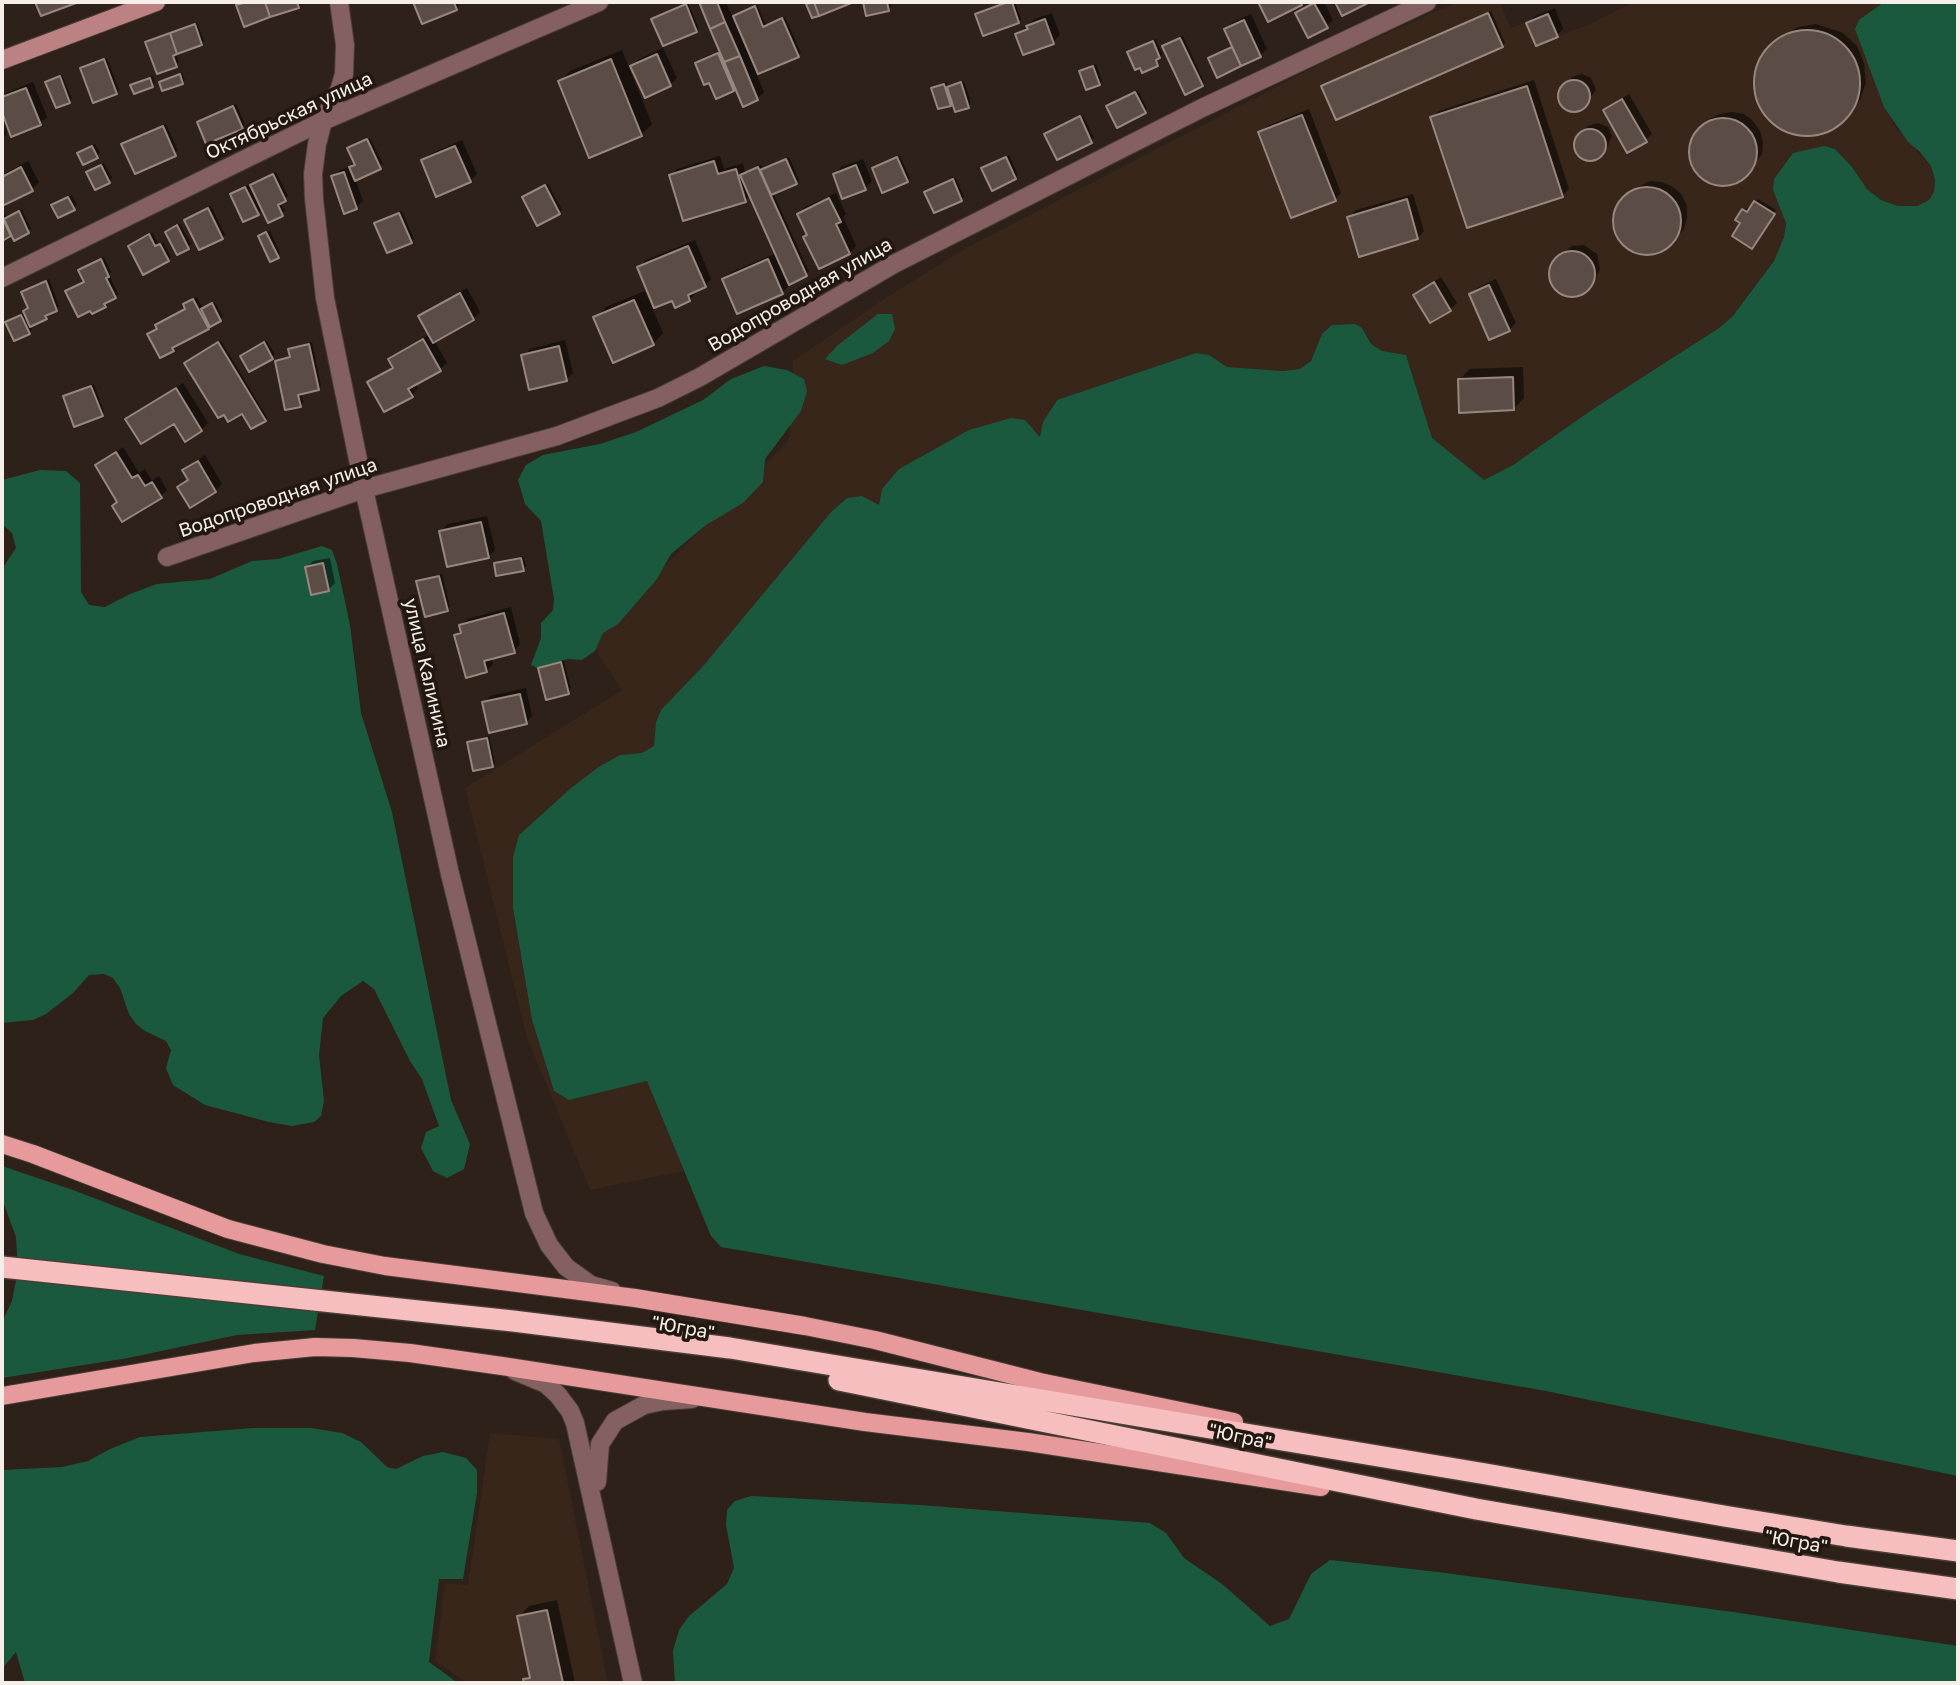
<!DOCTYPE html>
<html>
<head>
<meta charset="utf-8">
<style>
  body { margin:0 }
  #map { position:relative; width:1960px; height:1685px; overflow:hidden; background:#2d2119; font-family:"Golos Text",sans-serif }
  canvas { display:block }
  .frame { position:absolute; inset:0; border:4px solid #f6eee8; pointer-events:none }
</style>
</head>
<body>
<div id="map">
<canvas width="1960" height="1685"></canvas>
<div class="frame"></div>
</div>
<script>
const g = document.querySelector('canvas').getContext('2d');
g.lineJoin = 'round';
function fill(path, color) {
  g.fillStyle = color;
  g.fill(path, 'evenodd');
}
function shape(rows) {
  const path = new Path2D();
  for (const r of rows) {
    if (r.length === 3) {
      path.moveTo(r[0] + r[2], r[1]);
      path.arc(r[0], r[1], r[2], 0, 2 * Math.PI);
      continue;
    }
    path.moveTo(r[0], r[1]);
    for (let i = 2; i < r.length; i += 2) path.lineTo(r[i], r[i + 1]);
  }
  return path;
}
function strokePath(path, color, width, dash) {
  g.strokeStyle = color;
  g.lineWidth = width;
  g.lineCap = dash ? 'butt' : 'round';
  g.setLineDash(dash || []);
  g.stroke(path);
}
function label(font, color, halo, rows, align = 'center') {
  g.font = font + ' "Golos Text",sans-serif';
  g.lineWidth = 7;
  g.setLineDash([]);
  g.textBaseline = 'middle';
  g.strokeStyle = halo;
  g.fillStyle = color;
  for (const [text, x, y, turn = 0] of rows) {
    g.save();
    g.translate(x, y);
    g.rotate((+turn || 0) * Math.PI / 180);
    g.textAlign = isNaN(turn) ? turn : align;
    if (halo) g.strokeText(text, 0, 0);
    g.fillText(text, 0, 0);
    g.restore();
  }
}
fill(shape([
  [1457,2,1500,2,1511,28,1549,12,1559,36,1588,25,1634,2,1884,2,1859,20,1894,125,1931,166,1935,180,1934,192,1929,200,1917,206,1898,206,1881,200,1867,189,1852,167,1835,149,1793,153,1774,179,1786,223,1784,237,1774,261,1732,317,1719,328,1593,409,1513,465,1484,480,1432,438,1406,355,1382,351,1371,344,1362,328,1322,334,1311,361,1300,369,1283,371,1227,367,1209,355,1196,353,1057,400,1051,407,1040,438,879,506,862,496,847,498,831,512,704,665,661,710,656,722,654,746,643,753,620,755,600,766,571,788,519,835,513,857,513,908,532,1020,554,1091,569,1100,647,1081,684,1171,590,1190,527,1038,465,788,622,690,590,642,789,440,793,361,887,297,966,248,1330,59],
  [490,1433,559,1439,608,1683,467,1683,435,1661,445,1583,468,1585]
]), '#372619');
fill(shape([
  [1884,2,1958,2,1958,1476,1546,1391,721,1247,711,1236,647,1081,569,1100,554,1091,532,1020,513,908,513,857,519,835,571,788,600,766,620,755,642,753,654,746,656,722,661,710,704,665,831,512,847,498,862,496,879,505,882,489,899,469,969,430,1011,418,1025,420,1040,437,1043,422,1057,400,1196,353,1209,355,1227,367,1283,371,1300,369,1311,361,1322,334,1332,325,1355,324,1362,328,1371,344,1382,351,1406,355,1432,438,1484,480,1513,465,1593,409,1719,328,1732,317,1774,261,1784,237,1786,223,1773,190,1774,179,1793,153,1824,146,1835,149,1852,167,1867,189,1881,200,1898,206,1917,206,1929,200,1934,192,1935,180,1931,166,1920,152,1908,142,1884,107,1855,29,1859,20],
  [878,314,892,314,895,329,889,341,873,353,842,365,825,359,838,345],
  [764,366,787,370,804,379,807,391,801,411,765,459,763,482,743,503,706,525,671,554,657,579,618,624,603,633,595,651,582,660,567,659,537,668,531,665,541,638,541,623,553,610,554,599,541,521,525,504,518,480,526,465,543,455,600,444,636,432,703,400,731,379],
  [40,470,66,471,80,483,81,592,89,605,105,607,130,594,157,584,210,579,252,561,278,559,322,546,332,550,337,564,350,625,361,713,392,812,451,1100,470,1144,464,1169,447,1178,433,1171,421,1148,426,1132,439,1126,422,1079,410,1061,374,989,363,981,341,996,323,1018,319,1055,324,1101,321,1116,314,1122,292,1126,269,1122,205,1105,173,1085,166,1068,171,1050,166,1041,145,1031,136,1024,129,1014,120,988,113,978,104,974,89,975,73,993,46,1014,33,1020,2,1023,2,569,16,548,12,533,2,524,2,480],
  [323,564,329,591,311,595,305,567],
  [2,1166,73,1190,239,1254,324,1276,315,1330,237,1335,128,1358,2,1378,2,1322,12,1301,18,1271,16,1237,2,1199],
  [253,1428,311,1428,342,1433,361,1442,387,1467,396,1469,423,1456,443,1452,466,1458,477,1470,477,1493,463,1579,439,1579,429,1662,458,1683,25,1683,16,1652,2,1669,2,1470,62,1467,88,1461,110,1449,140,1437],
  [751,1496,920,1505,1150,1523,1166,1533,1184,1558,1222,1584,1270,1626,1289,1619,1311,1574,1330,1560,1438,1572,1733,1612,1958,1646,1958,1683,675,1683,673,1651,679,1630,689,1616,727,1584,734,1568,726,1525,727,1510,735,1501]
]), '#1b593e');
fill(shape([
  [245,2,301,2,301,3,298,6,238,6],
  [415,2,458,2,459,6,423,22],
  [701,2,726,2,733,18,738,13,757,5,766,25,785,17,801,53,756,73,764,92,757,99,736,86,733,89,710,80,697,63,704,57,721,50],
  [864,2,890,2,891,7,888,10,867,14],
  [1007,2,1015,2,1021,19,1018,21,977,14],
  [1313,2,1324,2,1333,20,1327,26,1297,14],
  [688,3,699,28,696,30,653,19],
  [1555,8,1563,29,1557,35,1528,23,1535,16],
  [1491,11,1505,43,1502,46,1337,118,1326,84],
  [1052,13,1060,35,1053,42,1017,34,1035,19],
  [1251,14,1267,49,1260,55,1218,75,1210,58,1234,46,1226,29,1232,23],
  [197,23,204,41,176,53,179,62,176,65,147,43],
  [1816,24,1843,33,1857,46,1864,63,1866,82,1860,100,1840,122,1824,132,1796,133,1778,126,1765,113,1757,96,1756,77,1762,59,1781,37,1798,27],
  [1183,36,1204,82,1202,85,1164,46],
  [1156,39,1162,54,1157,64,1129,53],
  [663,48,677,78,670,85,632,66,639,59],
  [622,50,652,124,641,135,560,82,570,71],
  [107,58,119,90,116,93,82,68],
  [1096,64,1102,81,1099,84,1081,71],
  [182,73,185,80,182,82,161,82],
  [1582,74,1591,78,1596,90,1583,107,1573,110,1563,106,1559,97,1565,85,1572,77],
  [62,75,72,99,69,101,47,82],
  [153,76,155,83,152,86,132,85],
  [1534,80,1569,189,1562,196,1432,118,1439,111],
  [964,81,971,103,956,110,953,101,950,104,933,88,947,82,948,88],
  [33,82,47,117,40,124,12,134,2,107,2,97,6,93],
  [1138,90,1147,109,1145,111,1108,106],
  [1629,94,1652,134,1645,140,1605,110],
  [236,104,245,124,242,127,199,122],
  [1309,109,1341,193,1335,199,1260,133,1267,126],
  [1732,112,1744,114,1753,121,1760,131,1763,143,1762,154,1744,177,1733,183,1722,185,1710,182,1700,175,1693,165,1690,154,1692,142,1709,119,1720,114],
  [1083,115,1094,138,1058,157,1046,134],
  [2,120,7,133,2,139],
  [1598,123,1608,127,1612,136,1607,148,1600,156,1589,159,1580,155,1576,143,1588,126],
  [166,124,178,151,136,172,123,144],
  [370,138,383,164,355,178,363,201,356,207,333,177,340,170,356,164,349,149],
  [462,140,477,174,470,181,423,161,430,154],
  [95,144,100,153,97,156,82,151],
  [1009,155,1018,175,1015,178,986,166],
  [720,156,724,169,743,163,745,172,761,165,762,169,789,157,799,180,773,193,809,272,788,284,789,286,782,293,724,279,731,272,777,253,751,195,745,200,671,175,677,169],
  [900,156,910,178,907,180,877,166],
  [863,159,872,181,865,188,835,174,841,167],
  [28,161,39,182,32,189,2,205,2,175],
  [104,163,112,178,109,181,91,170],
  [276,172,288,196,280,202,285,211,268,221,263,208,258,213,235,192,248,185,250,188,255,183],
  [956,178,964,197,961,200,926,192],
  [1650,181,1662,182,1673,187,1682,195,1687,206,1687,218,1684,229,1668,246,1652,254,1640,253,1629,248,1621,240,1616,229,1615,217,1619,206,1626,196,1634,189],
  [548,184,562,210,559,213,527,195],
  [836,193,846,214,843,217,856,246,849,253,819,267,799,214,805,207],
  [1413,194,1424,231,1418,238,1349,217,1356,210],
  [72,195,77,205,74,208,56,202],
  [1758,199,1776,210,1754,244,1743,223,1738,219,1747,207,1751,210],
  [211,206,225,235,200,248,186,220],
  [2,210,6,217,22,210,31,229,2,239],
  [402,211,414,239,411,242,376,223],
  [180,224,191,244,188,247,170,229],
  [270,231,280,253,278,256,263,234],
  [153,233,159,245,163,242,171,257,168,260,133,243],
  [695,240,711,279,705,286,695,290,696,293,689,300,673,299,639,267,646,260],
  [1584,245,1597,254,1600,269,1593,283,1586,290,1571,295,1556,289,1552,282,1550,271,1558,257,1572,246],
  [104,257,111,272,109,275,118,294,115,297,107,301,108,303,105,306,67,291,85,281,80,270,83,268],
  [1441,277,1457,303,1450,309,1415,295],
  [49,279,59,306,48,313,46,318,30,325,32,330,29,332,7,323,26,312,29,307,26,290],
  [1496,279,1516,323,1509,330,1471,295,1477,288],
  [467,288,480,312,473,319,434,340,447,363,440,369,415,383,418,388,412,395,370,383,376,376,394,366,390,359,397,353,430,334,420,316,427,310],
  [645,291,663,333,653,344,596,318,606,307],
  [197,297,203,309,215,302,223,317,174,344,176,347,173,350,158,329,187,308,188,302],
  [565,340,573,373,566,379,523,356,530,349],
  [221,341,267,417,265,419,189,360],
  [267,341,275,355,272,357,245,353],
  [312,342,321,386,318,389,301,392,303,403,300,406,277,361,291,356,290,349,293,347],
  [1523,367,1524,398,1514,408,1459,380,1470,369],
  [183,383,208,423,201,430,185,439,174,422,128,419,134,413],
  [94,384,104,412,102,415,65,397],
  [123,447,139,473,145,469,152,481,159,476,167,490,161,496,119,501,97,465],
  [205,455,222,484,215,491,180,487,189,479,185,470],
  [487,516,495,550,488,557,441,531,448,524],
  [523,556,526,566,523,569,496,563,499,561],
  [330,558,335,583,329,589,306,568,313,561],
  [442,574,450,607,447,610,418,581,421,579],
  [511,607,520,644,514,651,491,657,493,664,486,671,456,636,462,630,461,625,468,619],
  [564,661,571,689,568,692,540,669,543,666],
  [526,688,532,716,526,723,484,703,490,696],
  [489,736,495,763,492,766,469,743,472,740],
  [557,1600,575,1683,526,1683,525,1680,531,1674,519,1617,529,1606]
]), '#0007');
const building = shape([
  [35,2,79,2,41,16,35,2],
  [247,2,265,2,270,17,244,27,236,5,247,2],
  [265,2,297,2,299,8,270,17,265,2],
  [413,2,454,2,457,10,422,24,413,2],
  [699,2,717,2,725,22,710,29,699,2],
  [814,2,854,2,819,16,814,2],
  [814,2,819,16,812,18,806,4,814,2],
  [863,2,887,2,889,11,866,16,863,2],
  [1008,2,1012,2,1019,23,983,36,975,14,1008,2],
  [1258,2,1301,2,1302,5,1268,22,1258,2],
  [1335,2,1370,2,1342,16,1335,2],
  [1314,3,1328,28,1308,38,1295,13,1314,3],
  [686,4,697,32,663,46,651,19,686,4],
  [755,6,763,27,782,18,799,57,758,74,733,16,755,6],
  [1488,13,1503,47,1336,120,1321,86,1488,13],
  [1548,14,1558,37,1536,46,1526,23,1548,14],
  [1045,19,1054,44,1023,55,1015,34,1028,29,1026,26,1045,19],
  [1244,20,1261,57,1241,66,1224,29,1244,20],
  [725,22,740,56,724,62,710,29,725,22],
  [195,24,202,45,177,54,170,33,195,24],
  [1807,83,53],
  [170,33,177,54,173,56,177,67,157,74,145,42,170,33],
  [1180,38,1203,86,1185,95,1162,46,1180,38],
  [1153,41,1160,58,1156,60,1158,66,1142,73,1140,68,1135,70,1127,52,1153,41],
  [1232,47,1241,66,1217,78,1208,58,1232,47],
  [718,53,734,91,716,99,709,83,704,85,695,63,718,53],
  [657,54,671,86,645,98,630,66,657,54],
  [740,56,758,100,743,107,724,62,740,56],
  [104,59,117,94,93,103,80,68,104,59],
  [611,59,642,136,589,158,558,81,611,59],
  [1093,66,1100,85,1086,90,1079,71,1093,66],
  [180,74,183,84,162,91,159,82,180,74],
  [60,76,70,103,56,108,45,82,60,76],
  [150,78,153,87,134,94,130,85,150,78],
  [1574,96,16],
  [961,82,969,108,955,112,947,87,961,82],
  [944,84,951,106,938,109,931,88,944,84],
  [1527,86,1563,197,1467,228,1430,117,1527,86],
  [26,88,41,125,11,137,2,112,2,97,26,88],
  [1135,92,1146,113,1117,128,1106,106,1135,92],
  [1622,99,1647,142,1627,153,1603,110,1622,99],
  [233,106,243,129,206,144,197,122,233,106],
  [1302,115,1336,201,1291,218,1258,132,1302,115],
  [1080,116,1092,143,1057,160,1044,134,1080,116],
  [1723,152,34],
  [163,126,176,156,135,174,121,144,163,126],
  [1590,145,16],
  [367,139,381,169,355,181,349,167,355,165,347,148,367,139],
  [92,146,98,158,83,165,77,153,92,146],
  [455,146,471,182,436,197,421,160,455,146],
  [897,157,908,182,882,193,872,168,897,157],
  [1006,157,1016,179,992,191,981,168,1006,157],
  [786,159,797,184,771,195,760,170,786,159],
  [714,161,718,174,736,169,746,202,683,221,669,175,714,161],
  [101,165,110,183,95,190,86,172,101,165],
  [856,165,866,190,842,199,833,174,856,165],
  [21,167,33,191,2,206,2,177,21,167],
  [758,167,807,276,789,285,740,175,758,167],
  [344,172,357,209,344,214,331,176,344,172],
  [273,174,286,201,278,205,283,216,268,223,250,185,273,174],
  [953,179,962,201,934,213,924,192,953,179],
  [545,185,560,214,537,226,522,197,545,185],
  [1647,221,34],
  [245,187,259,215,243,222,230,194,245,187],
  [68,197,75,210,58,218,51,205,68,197],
  [829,198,841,222,836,224,850,254,819,269,803,237,807,235,797,214,829,198],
  [1407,199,1418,239,1359,257,1347,217,1407,199],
  [1754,201,1775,214,1752,249,1732,236,1740,223,1735,220,1742,209,1747,212,1754,201],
  [208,208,223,239,199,250,184,220,208,208],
  [19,211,29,233,14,241,4,219,19,211],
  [399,213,412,243,387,253,374,223,399,213],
  [2,217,11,236,2,241,2,217],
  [177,225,189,249,177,255,165,232,177,225],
  [266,232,279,258,270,262,258,236,266,232],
  [149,234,155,246,160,244,169,261,143,275,128,246,149,234],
  [688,246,706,287,688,295,690,301,675,308,672,301,654,308,637,267,688,246],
  [1572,274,23],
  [101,259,109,277,106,278,116,298,104,304,106,307,92,314,90,311,78,317,65,291,84,282,78,270,101,259],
  [768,259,783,294,737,314,722,279,768,259],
  [46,281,57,311,45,316,47,319,30,327,23,311,28,308,21,292,46,281],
  [1434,282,1451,311,1430,323,1413,295,1434,282],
  [1489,285,1510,331,1489,340,1469,294,1489,285],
  [460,293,474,320,433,343,418,316,460,293],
  [193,299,209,329,172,348,174,351,160,358,147,334,157,329,155,325,185,309,183,304,193,299],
  [634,300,654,345,613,363,593,317,634,300],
  [212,303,221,321,210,327,201,309,212,303],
  [21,315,30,334,14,341,5,322,21,315],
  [423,339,441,371,408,389,413,397,384,412,367,382,393,368,388,359,423,339],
  [218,342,266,421,251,429,242,414,228,422,224,415,218,418,184,363,218,342],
  [264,342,273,359,249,372,240,356,264,342],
  [309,344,319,390,298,395,301,407,285,410,275,361,290,357,288,349,309,344],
  [559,346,567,381,529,390,521,355,559,346],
  [1513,377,1514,410,1459,413,1458,379,1513,377],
  [91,386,103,416,74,427,63,396,91,386],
  [176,388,202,431,185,442,174,424,141,444,125,419,176,388],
  [116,452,132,478,138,475,145,486,152,482,162,498,122,522,112,506,117,502,95,465,116,452],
  [198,461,216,492,190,508,177,487,188,480,182,470,198,461],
  [481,522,489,558,447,567,439,531,481,522],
  [521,558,524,571,496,576,494,563,521,558],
  [323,563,329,591,311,595,305,567,323,563],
  [439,576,448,611,425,617,416,581,439,576],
  [504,613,515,653,484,661,487,672,466,678,454,635,461,633,459,625,504,613],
  [561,662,569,694,546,700,538,668,561,662],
  [520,694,527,724,489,733,482,702,520,694],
  [487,738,493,767,473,771,467,742,487,738],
  [547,1610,563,1683,524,1683,523,1679,530,1678,517,1616,547,1610]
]);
fill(building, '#5b4c45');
strokePath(building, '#98877f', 2);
const street = shape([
  [339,2,345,45,344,74,340,88,323,121,317,144,313,174,314,199,325,298,364,489,450,874,534,1213,549,1245,566,1267,591,1285,612,1291],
  [2,278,323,121,599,2],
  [167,557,364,489,557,436,658,398,700,377,894,264,1202,108,1427,2],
  [515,1371,546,1384,558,1395,570,1411,575,1423,633,1683],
  [597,1482,600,1444,615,1421,644,1405,663,1401,692,1399]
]);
const secondary = shape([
  [2,60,156,2]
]);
const primary = shape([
  [2,1144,33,1154,228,1229,323,1254,385,1266,635,1298,805,1326,875,1340,1040,1382,1234,1422],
  [2,1396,254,1353,315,1347,353,1348,410,1353,502,1366,865,1422,1028,1442,1321,1487]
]);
const highway = shape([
  [2,1267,513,1321,730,1348,1486,1474,1724,1516,1846,1536,1958,1551],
  [839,1380,1476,1509,1838,1572,1958,1589]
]);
strokePath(street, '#493e36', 20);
strokePath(secondary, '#493e36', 20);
strokePath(primary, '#493e36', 20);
strokePath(highway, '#493e36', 24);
strokePath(street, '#856060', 18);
strokePath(secondary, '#bc8182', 18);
strokePath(primary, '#e79a9c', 18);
strokePath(highway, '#f6bebe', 21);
label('19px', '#f6eee8', '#231810', [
  ["Октябрьская улица",289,116,-25],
  ["Водопроводная улица",800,295,-30],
  ["Водопроводная улица",278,498,-19],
  ["улица Калинина",427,673,77],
  ["\"Югра\"",683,1328,10],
  ["\"Югра\"",1240,1437,12],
  ["\"Югра\"",1796,1542,10]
]);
</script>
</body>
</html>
